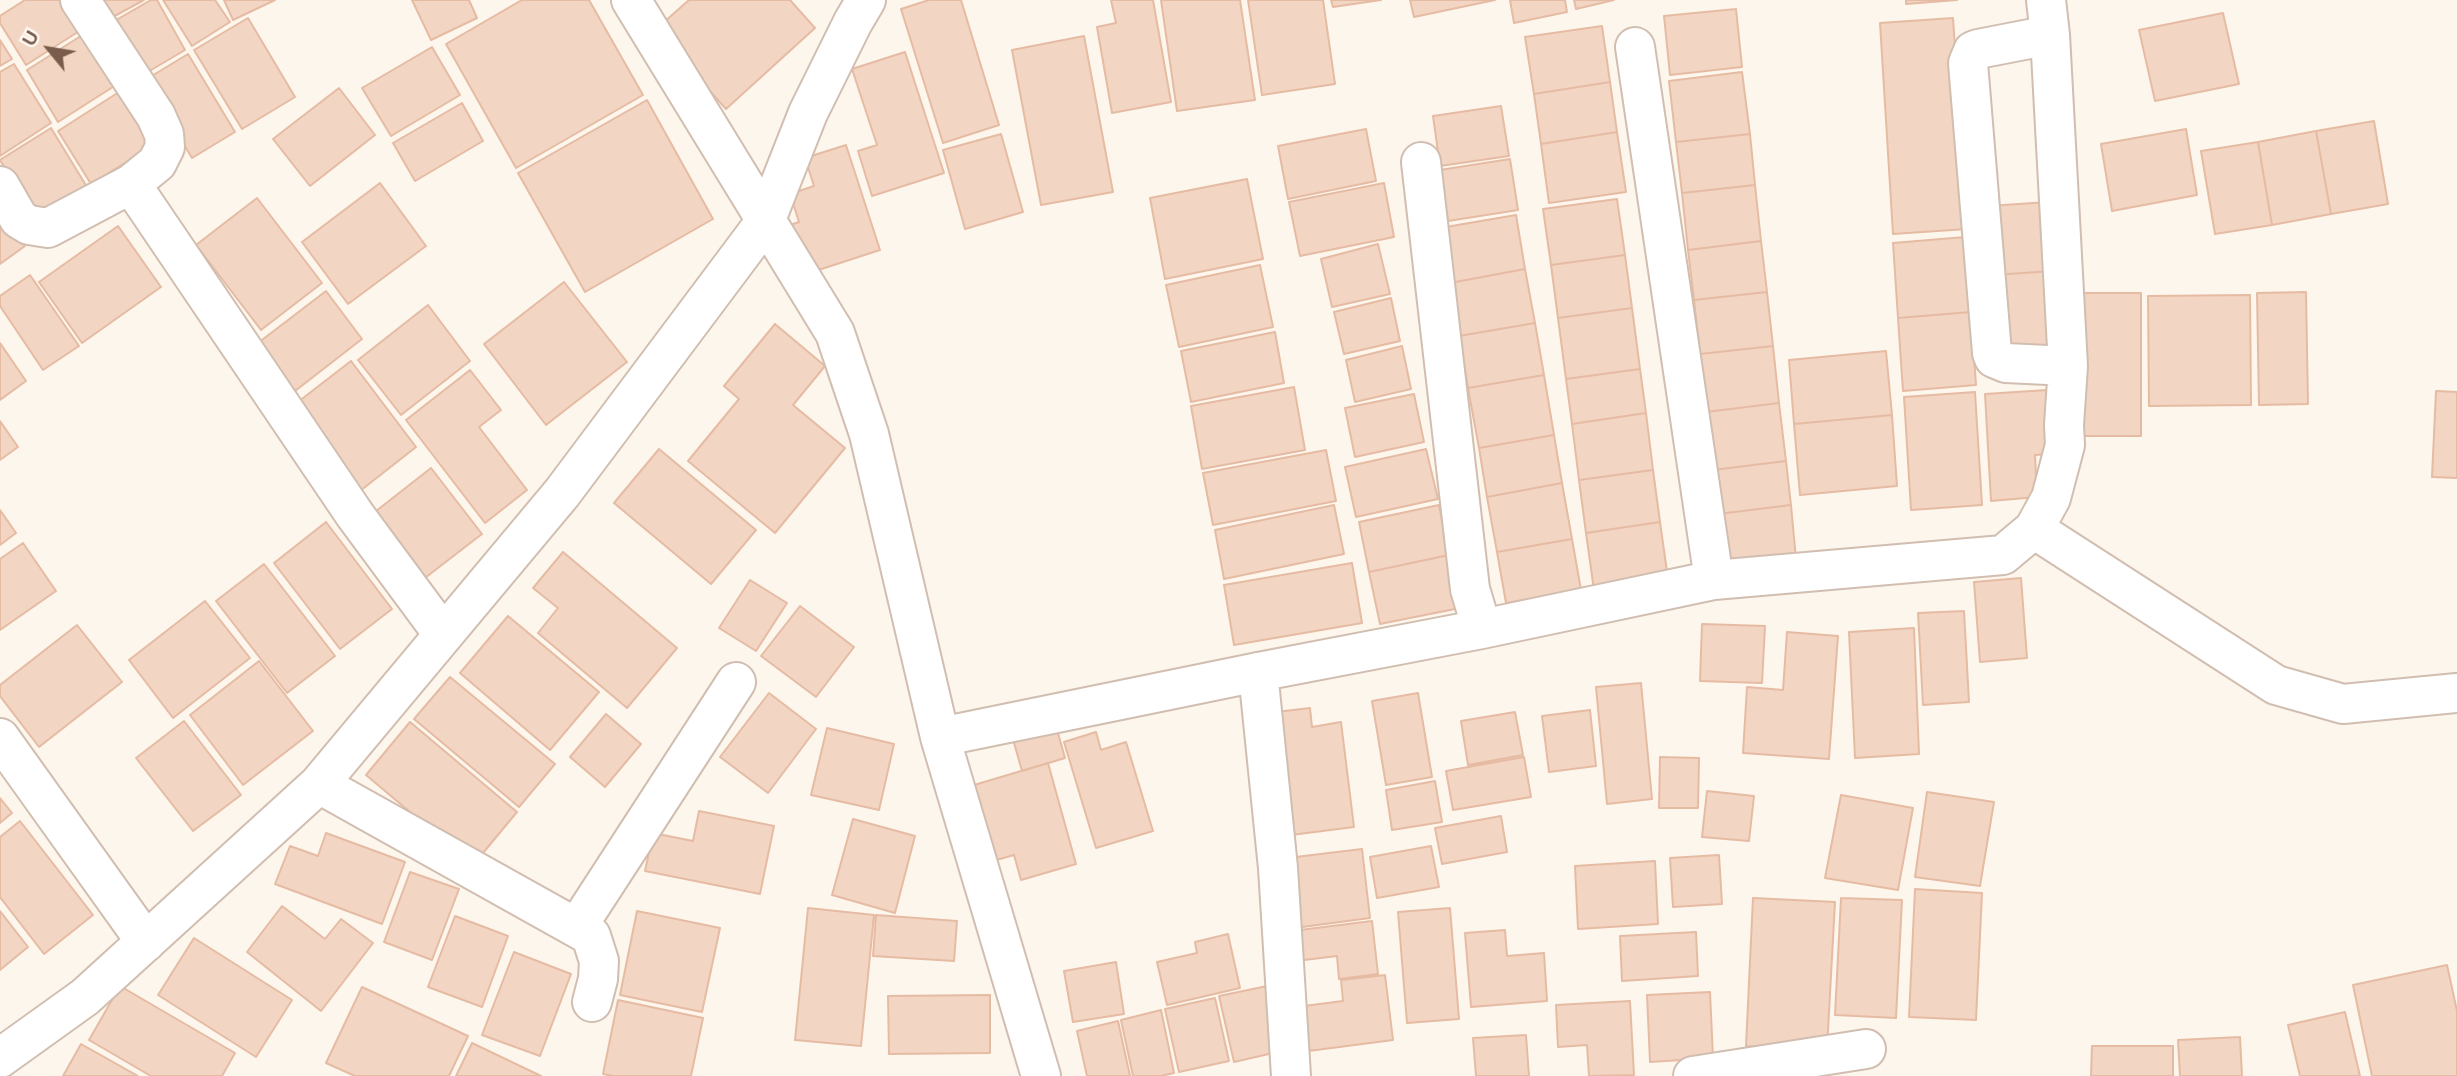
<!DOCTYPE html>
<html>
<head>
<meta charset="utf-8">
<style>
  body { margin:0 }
  #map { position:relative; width:2457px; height:1076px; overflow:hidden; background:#fdf6ec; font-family:Helvetica,sans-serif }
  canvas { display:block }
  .north { position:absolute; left:14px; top:14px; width:70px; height:70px; -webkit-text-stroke:5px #fffaf3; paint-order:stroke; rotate:300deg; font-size:19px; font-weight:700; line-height:28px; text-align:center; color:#7a5c4d }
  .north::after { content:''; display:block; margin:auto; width:24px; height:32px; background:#7a5c4d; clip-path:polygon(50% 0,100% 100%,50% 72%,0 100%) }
</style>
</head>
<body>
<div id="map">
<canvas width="2457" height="1076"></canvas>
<div class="north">U</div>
</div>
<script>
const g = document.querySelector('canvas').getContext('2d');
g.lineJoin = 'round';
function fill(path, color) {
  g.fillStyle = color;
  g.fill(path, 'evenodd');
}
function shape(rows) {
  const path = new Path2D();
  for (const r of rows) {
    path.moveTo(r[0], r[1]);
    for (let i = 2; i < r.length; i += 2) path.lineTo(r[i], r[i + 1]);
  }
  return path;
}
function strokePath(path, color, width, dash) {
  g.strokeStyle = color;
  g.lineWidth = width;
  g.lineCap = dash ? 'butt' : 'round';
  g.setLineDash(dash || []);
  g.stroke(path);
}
const building = shape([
  [25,0,63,0,81,30,26,65,0,23,0,16,25,0],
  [99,0,144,0,109,19,99,0],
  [151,0,157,0,185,50,141,76,111,23,151,0],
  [163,0,215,0,230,22,192,46,163,0],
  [224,0,275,0,233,20,224,0],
  [412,0,469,0,477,18,431,40,412,0],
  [522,0,589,0,643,95,516,168,446,44,522,0],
  [689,0,790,0,815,28,726,109,655,30,689,0],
  [929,0,961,0,999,125,943,143,901,9,929,0],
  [1111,0,1153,0,1171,102,1112,113,1097,27,1116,23,1111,0],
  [1161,0,1240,0,1255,100,1177,111,1161,0],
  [1248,0,1323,0,1335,84,1262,95,1248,0],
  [1331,0,1381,0,1333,7,1331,0],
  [1410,0,1495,0,1414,17,1410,0],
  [1510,0,1565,0,1567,12,1514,23,1510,0],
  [1574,0,1614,0,1576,9,1574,0],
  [1906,0,1957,0,1906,4,1906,0],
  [1736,9,1742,67,1670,75,1664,16,1736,9],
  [2223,13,2239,84,2155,101,2139,30,2223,13],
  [248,18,295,97,242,129,194,50,248,18],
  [1953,18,1967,229,1893,234,1880,23,1953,18],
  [1602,26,1610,82,1534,94,1525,37,1602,26],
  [84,34,116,85,58,122,27,70,84,34],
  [1084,36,1113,192,1041,205,1012,50,1084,36],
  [0,40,12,59,0,66,0,40],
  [432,47,460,95,391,136,362,88,432,47],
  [905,52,944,173,872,196,858,151,877,145,852,69,905,52],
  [188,54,235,132,192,158,145,80,188,54],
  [14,64,51,123,0,156,0,72,14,64],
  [1742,72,1750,134,1676,142,1669,81,1742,72],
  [1610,82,1617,132,1541,144,1534,94,1610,82],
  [339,88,375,135,310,186,273,139,339,88],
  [119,92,152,146,91,184,58,131,119,92],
  [647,100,713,219,585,292,518,173,647,100],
  [462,103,483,141,415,181,393,143,462,103],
  [1501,106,1509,156,1440,166,1433,116,1501,106],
  [2374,121,2388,204,2331,214,2316,131,2374,121],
  [51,128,87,187,36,219,0,160,51,128],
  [1366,129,1376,181,1288,199,1278,146,1366,129],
  [2186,129,2197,195,2112,211,2101,144,2186,129],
  [2316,131,2331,214,2272,225,2258,142,2316,131],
  [1617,132,1626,192,1549,203,1541,144,1617,132],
  [1001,134,1023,212,965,229,943,150,1001,134],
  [1750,134,1755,185,1682,193,1676,142,1750,134],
  [2258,142,2272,225,2215,234,2201,151,2258,142],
  [846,145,880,250,803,275,787,226,799,222,790,194,814,186,805,158,846,145],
  [1510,159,1518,210,1448,221,1440,170,1510,159],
  [1247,179,1263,259,1165,279,1150,198,1247,179],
  [380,183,426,246,348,304,302,242,380,183],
  [1384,183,1394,237,1300,256,1289,202,1384,183],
  [1755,185,1761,241,1688,250,1682,193,1755,185],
  [257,198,322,283,261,330,196,245,257,198],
  [1617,199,1625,255,1551,265,1543,209,1617,199],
  [2048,202,2053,271,1994,275,1989,206,2048,202],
  [1516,215,1525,269,1450,283,1440,228,1516,215],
  [4,216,25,246,0,264,0,219,4,216],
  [118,226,161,287,82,343,39,282,118,226],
  [1965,237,1971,312,1898,318,1893,243,1965,237],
  [1761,241,1767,292,1694,300,1688,250,1761,241],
  [1378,244,1390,294,1332,307,1321,259,1378,244],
  [1625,255,1632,308,1558,318,1551,265,1625,255],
  [1260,265,1273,327,1179,347,1166,285,1260,265],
  [1525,269,1535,323,1459,336,1450,283,1525,269],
  [2053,271,2058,350,2000,354,1994,275,2053,271],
  [30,275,79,346,43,370,0,306,0,296,30,275],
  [564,282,627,362,546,425,484,344,564,282],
  [326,291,362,339,295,391,258,343,326,291],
  [1767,292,1773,346,1700,354,1694,300,1767,292],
  [2306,292,2308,404,2259,405,2257,293,2306,292],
  [2078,293,2141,293,2141,436,2079,436,2078,293],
  [2250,295,2251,405,2149,406,2148,296,2250,295],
  [1391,298,1400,341,1344,354,1334,312,1391,298],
  [428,305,470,361,401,415,358,360,428,305],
  [1632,308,1640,369,1566,379,1558,318,1632,308],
  [1971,312,1976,385,1903,391,1898,318,1971,312],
  [1535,323,1544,375,1468,388,1459,336,1535,323],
  [775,324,825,366,793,405,845,448,775,533,688,461,739,399,724,386,775,324],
  [1275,332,1284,383,1191,402,1181,351,1275,332],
  [0,343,26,381,0,400,0,343],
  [1402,346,1411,389,1355,402,1346,360,1402,346],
  [1773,346,1779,403,1706,412,1700,354,1773,346],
  [1886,351,1892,415,1794,424,1789,360,1886,351],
  [351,361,416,447,360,491,294,405,351,361],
  [1640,369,1646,413,1572,424,1566,379,1640,369],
  [470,370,501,410,479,427,527,490,485,523,406,420,470,370],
  [1544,375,1554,435,1479,448,1468,388,1544,375],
  [1294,387,1305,450,1202,469,1191,406,1294,387],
  [2047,390,2051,454,2035,455,2037,497,1991,501,1985,394,2047,390],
  [2436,391,2457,392,2457,478,2432,477,2436,391],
  [1975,392,1982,505,1911,510,1904,397,1975,392],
  [1414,394,1424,442,1355,457,1345,408,1414,394],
  [1779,403,1786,461,1713,470,1706,412,1779,403],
  [1646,413,1653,470,1579,480,1572,424,1646,413],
  [1892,415,1897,486,1800,495,1794,424,1892,415],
  [0,421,18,447,0,460,0,421],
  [1554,435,1562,483,1487,497,1479,448,1554,435],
  [659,449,756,530,711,584,614,503,659,449],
  [1426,449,1438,499,1356,517,1345,467,1426,449],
  [1326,450,1336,501,1213,525,1203,473,1326,450],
  [1786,461,1791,505,1718,514,1713,470,1786,461],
  [431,468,482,534,421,581,371,515,431,468],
  [1653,470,1660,522,1586,533,1579,480,1653,470],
  [1562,483,1572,539,1497,552,1487,497,1562,483],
  [1334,505,1344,554,1224,579,1215,530,1334,505],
  [1439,505,1449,555,1369,572,1359,522,1439,505],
  [1791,505,1796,559,1723,568,1718,514,1791,505],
  [0,510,16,533,0,545,0,510],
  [326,522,392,609,340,649,274,563,326,522],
  [1660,522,1668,579,1594,590,1586,533,1660,522],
  [1572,539,1581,590,1506,603,1497,552,1572,539],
  [23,543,56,591,0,630,0,559,23,543],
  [563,552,677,648,627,708,538,633,558,608,533,588,563,552],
  [1449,555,1460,608,1380,624,1369,572,1449,555],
  [1352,563,1362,623,1234,645,1224,585,1352,563],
  [264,564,335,656,287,693,216,601,264,564],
  [2021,578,2027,658,1980,662,1974,582,2021,578],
  [750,580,787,603,756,651,719,628,750,580],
  [205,601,250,658,173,718,129,660,205,601],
  [800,606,854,647,816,697,761,656,800,606],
  [1964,611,1969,702,1923,705,1918,613,1964,611],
  [508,616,599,692,550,750,460,673,508,616],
  [1702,624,1765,626,1762,683,1700,681,1702,624],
  [77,625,122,682,39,747,0,696,0,685,77,625],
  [1914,628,1919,754,1855,758,1849,632,1914,628],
  [1787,632,1838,636,1829,759,1743,753,1747,687,1783,690,1787,632],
  [259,661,313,731,243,785,190,715,259,661],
  [450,677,555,764,519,807,414,719,450,677],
  [1641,683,1652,799,1607,804,1596,687,1641,683],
  [769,693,816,729,768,793,720,757,769,693],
  [1418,693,1432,777,1386,785,1372,701,1418,693],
  [1310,708,1312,727,1341,722,1354,827,1291,835,1276,712,1310,708],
  [1590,710,1596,766,1549,772,1542,716,1590,710],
  [1515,712,1523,755,1468,765,1461,721,1515,712],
  [606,714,641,744,605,787,570,757,606,714],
  [1054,719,1065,758,1022,771,1011,732,1054,719],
  [184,721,241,795,193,831,136,758,184,721],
  [410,722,517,812,473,865,366,775,410,722],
  [827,728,894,744,879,810,811,795,827,728],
  [1096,732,1101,750,1126,742,1153,831,1096,848,1064,742,1096,732],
  [1524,757,1531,797,1453,810,1446,771,1524,757],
  [1660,757,1699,758,1698,808,1659,808,1660,757],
  [1048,763,1076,864,1021,880,1014,855,986,863,964,788,1048,763],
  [1435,781,1442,822,1392,830,1386,790,1435,781],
  [1707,791,1754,796,1749,841,1702,837,1707,791],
  [1927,792,1994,802,1980,886,1915,877,1927,792],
  [1841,795,1913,808,1898,890,1825,878,1841,795],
  [0,798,12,813,0,823,0,798],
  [699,811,774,826,760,894,645,871,653,833,693,841,699,811],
  [1501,816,1507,852,1442,864,1435,828,1501,816],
  [853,819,915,836,895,913,832,895,853,819],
  [20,821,93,915,44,954,0,897,0,837,20,821],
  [326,833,405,862,382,924,275,884,290,846,318,856,326,833],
  [1431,846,1439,887,1377,898,1370,857,1431,846],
  [1362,849,1370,918,1287,929,1279,859,1362,849],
  [1719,855,1722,904,1673,907,1670,858,1719,855],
  [1655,861,1658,924,1578,929,1575,866,1655,861],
  [410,872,459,889,432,960,384,942,410,872],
  [1915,889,1982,893,1976,1020,1909,1017,1915,889],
  [1753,898,1835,902,1827,1049,1746,1046,1753,898],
  [1841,898,1902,900,1896,1018,1835,1015,1841,898],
  [282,906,325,939,341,919,373,943,321,1011,247,952,282,906],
  [808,908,874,915,861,1046,795,1040,808,908],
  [1450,908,1459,1019,1407,1023,1398,912,1450,908],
  [0,911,28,947,0,970,0,911],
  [637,911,720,928,702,1012,620,995,637,911],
  [876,915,957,921,954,961,873,956,876,915],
  [455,916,508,936,482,1007,428,987,455,916],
  [1372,921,1378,974,1339,979,1337,956,1296,961,1292,931,1372,921],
  [1505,930,1507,956,1544,953,1547,1001,1471,1007,1465,933,1505,930],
  [1696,932,1698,976,1622,981,1620,936,1696,932],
  [1228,934,1240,988,1167,1005,1157,962,1197,953,1195,942,1228,934],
  [194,938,292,1000,256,1057,158,995,194,938],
  [514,952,571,974,540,1056,482,1035,514,952],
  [1116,962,1124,1014,1073,1022,1064,971,1116,962],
  [2447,965,2457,1011,2457,1076,2372,1076,2353,985,2447,965],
  [1385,975,1393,1040,1301,1052,1296,1007,1343,1001,1341,980,1385,975],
  [1272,985,1286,1050,1234,1062,1219,996,1272,985],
  [120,986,235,1053,222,1076,151,1076,89,1040,120,986],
  [362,987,468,1036,449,1076,355,1076,326,1063,362,987],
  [1710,992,1713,1058,1650,1062,1647,995,1710,992],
  [990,995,990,1053,889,1054,888,996,990,995],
  [1215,998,1229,1061,1179,1072,1165,1009,1215,998],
  [618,1000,703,1018,691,1076,613,1076,603,1074,618,1000],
  [1630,1001,1634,1075,1589,1076,1587,1045,1558,1047,1556,1005,1630,1001],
  [1161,1010,1174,1073,1161,1076,1133,1076,1121,1020,1161,1010],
  [2345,1012,2360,1076,2300,1076,2288,1025,2345,1012],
  [1118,1021,1130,1076,1087,1076,1077,1031,1118,1021],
  [1526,1035,1529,1076,1476,1076,1473,1038,1526,1035],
  [2240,1037,2242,1076,2180,1076,2178,1040,2240,1037],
  [472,1043,541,1076,456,1076,472,1043],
  [81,1044,138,1076,63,1076,81,1044],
  [2092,1046,2173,1046,2173,1076,2091,1076,2092,1046]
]);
fill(building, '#f3d5c3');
strokePath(building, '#e6bba3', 2);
const minor = shape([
  [631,0,835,333,869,434,940,737,1258,672,1482,629,1714,580,2003,555,2034,529,2051,498,2065,445,2064,425,2068,366,2050,35,2046,0],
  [2050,35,1978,49,1973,51,1968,63,1992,353,1994,358,2006,363,2068,366],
  [1635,47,1714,580],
  [1421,162,1470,589,1482,629],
  [131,184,355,515,443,634],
  [0,186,19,219,29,225,48,228,131,184,157,163,165,147,164,134,156,116,80,0],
  [2034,529,2276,685,2343,704,2457,693],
  [1258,672,1278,868,1291,1076],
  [940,737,1041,1076],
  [0,738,146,942],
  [319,784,591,936,599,961,598,979,592,1002],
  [577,927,736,682],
  [0,1058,85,997,319,784,562,493,765,222,808,113,853,22,866,0],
  [1693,1076,1866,1049]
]);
strokePath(minor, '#d1beb0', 42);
strokePath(minor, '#fff', 38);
</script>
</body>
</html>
